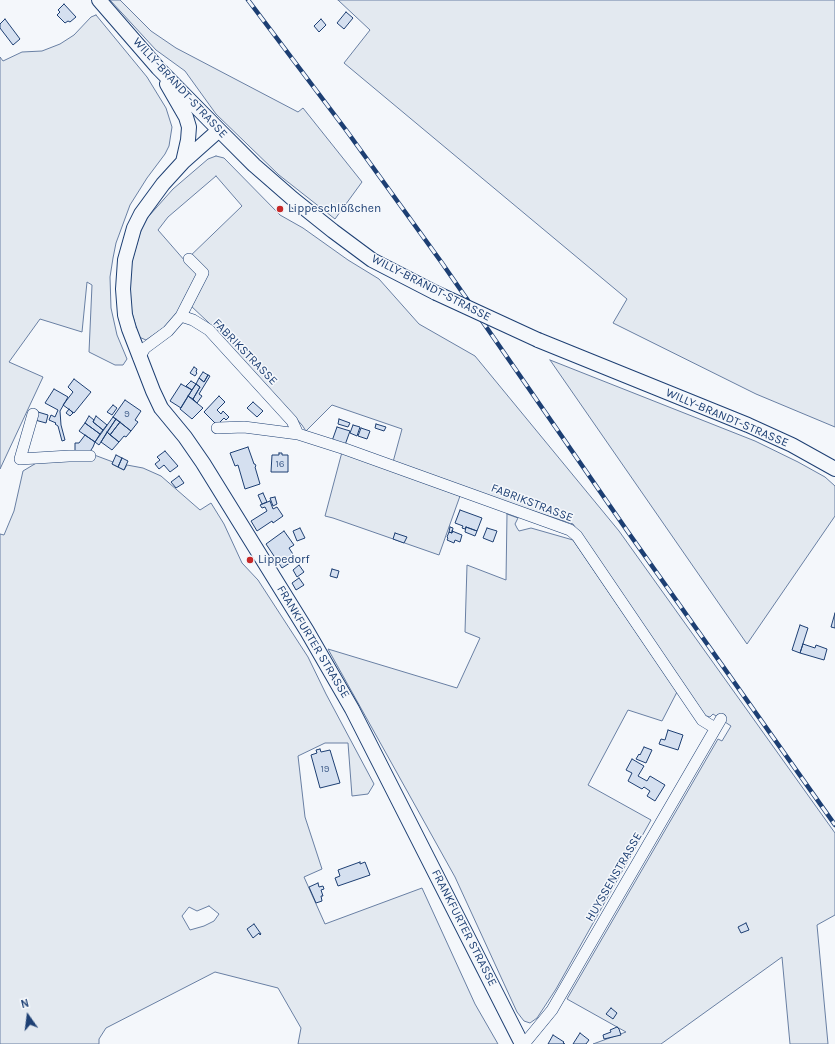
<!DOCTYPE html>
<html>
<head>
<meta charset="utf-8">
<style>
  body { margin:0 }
  #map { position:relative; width:835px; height:1044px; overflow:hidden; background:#f4f7fb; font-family:Karla,sans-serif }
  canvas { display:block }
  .north { position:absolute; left:8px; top:996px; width:40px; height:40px; -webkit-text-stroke:3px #f4f7fb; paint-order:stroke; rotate:346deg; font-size:11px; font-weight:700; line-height:16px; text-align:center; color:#1d3f73 }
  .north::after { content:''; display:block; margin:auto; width:14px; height:18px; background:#1d3f73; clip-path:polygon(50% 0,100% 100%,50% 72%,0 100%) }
</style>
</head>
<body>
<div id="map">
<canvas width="835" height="1044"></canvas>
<div class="north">N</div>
</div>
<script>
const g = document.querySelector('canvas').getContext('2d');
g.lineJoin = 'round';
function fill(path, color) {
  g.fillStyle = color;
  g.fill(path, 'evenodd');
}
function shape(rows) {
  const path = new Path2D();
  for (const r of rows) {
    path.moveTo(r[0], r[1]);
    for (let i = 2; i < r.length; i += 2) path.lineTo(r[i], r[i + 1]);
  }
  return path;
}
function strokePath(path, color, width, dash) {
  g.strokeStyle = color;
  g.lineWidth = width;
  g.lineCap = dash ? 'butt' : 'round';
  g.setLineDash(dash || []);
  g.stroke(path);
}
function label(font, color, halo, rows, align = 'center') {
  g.font = font + ' Karla,sans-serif';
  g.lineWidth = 3;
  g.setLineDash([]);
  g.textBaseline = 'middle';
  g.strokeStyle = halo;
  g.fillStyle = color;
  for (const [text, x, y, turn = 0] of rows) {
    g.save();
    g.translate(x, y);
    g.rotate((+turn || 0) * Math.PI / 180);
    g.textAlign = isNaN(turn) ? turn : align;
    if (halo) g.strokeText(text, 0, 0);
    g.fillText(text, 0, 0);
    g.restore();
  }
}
const green = shape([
  [110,0,120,0,151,31,176,48,298,112,303,108,362,182,335,219,279,175,216,114,185,71,156,50,110,0],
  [338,0,835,0,835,427,756,394,613,323,627,299,344,63,370,30,338,0],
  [96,15,147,77,166,108,172,127,169,146,165,154,147,178,130,205,116,243,113,258,110,277,111,308,117,335,127,359,123,365,115,365,89,352,92,285,87,282,82,332,40,319,9,362,43,377,0,469,0,57,3,61,22,52,42,51,60,44,74,35,91,17,96,15],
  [216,156,224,158,280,215,303,228,348,260,379,279,419,324,475,356,619,531,835,833,835,915,817,925,828,1044,790,1044,782,957,661,1044,593,1044,626,1032,567,999,718,739,722,741,731,726,713,714,710,717,703,715,573,524,521,507,393,462,402,429,332,405,306,431,302,425,208,322,190,305,169,324,146,340,139,337,132,313,130,298,130,268,140,233,148,217,173,189,208,159,216,156],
  [216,176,242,206,185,261,158,230,168,217,216,176],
  [550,360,755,441,798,462,825,477,835,486,835,516,747,644,550,360],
  [342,452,460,496,439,555,333,518,325,516,342,452],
  [89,453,113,462,112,464,124,470,127,465,143,468,161,476,200,510,211,503,224,524,242,563,258,580,308,657,326,694,374,784,368,794,352,796,348,743,325,743,298,756,305,817,322,869,304,877,325,924,422,888,475,1004,498,1044,298,1044,301,1028,278,988,215,972,106,1028,99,1039,99,1044,0,1044,0,534,4,535,14,511,23,471,43,459,89,453],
  [209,906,219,914,214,921,204,926,190,930,182,916,189,907,197,911,209,906],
  [507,514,518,518,515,524,517,528,519,531,531,528,573,540,677,692,662,721,628,710,588,785,651,820,556,989,537,1018,530,1023,524,1021,517,1012,455,877,328,649,457,688,480,638,465,632,467,565,506,580,507,514]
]);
fill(green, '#e3e9f0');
strokePath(green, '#687fa3', 1);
const building = shape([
  [64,4,76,17,70,22,68,21,65,23,57,15,60,12,58,10,64,4],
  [346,12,353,18,344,29,337,23,346,12],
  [5,19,20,39,13,45,0,28,0,24,5,19],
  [321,19,326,25,319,32,314,26,321,19],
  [194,367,197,369,196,372,197,373,195,376,190,373,194,367],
  [203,372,208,375,204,382,199,378,203,372],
  [208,375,210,376,199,394,202,396,197,403,193,399,200,387,196,384,199,378,204,382,208,375],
  [74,379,91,392,74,413,63,405,73,392,68,387,74,379],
  [191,381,196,384,192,390,186,386,191,381],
  [181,384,192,390,181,408,170,401,181,384],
  [196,384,200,387,193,399,188,396,196,384],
  [54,389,68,397,60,411,61,425,65,440,62,441,58,426,55,424,56,423,49,420,51,415,55,417,58,410,45,403,54,389],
  [188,396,203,408,192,419,180,409,188,396],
  [219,396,225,402,217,410,221,414,223,411,229,417,226,420,224,418,217,425,204,412,219,396],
  [125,400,141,411,135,420,138,422,131,431,113,417,125,400],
  [253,402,263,411,257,417,247,408,253,402],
  [113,405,117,408,112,415,107,412,113,405],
  [69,409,73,413,70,416,66,413,69,409],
  [38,412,48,415,46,423,35,420,38,412],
  [89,416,94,420,93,422,103,430,100,434,85,423,89,416],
  [96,416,107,425,103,430,93,422,96,416],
  [113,417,116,419,99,445,95,442,113,417],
  [116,419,120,422,110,435,107,432,116,419],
  [339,419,350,423,348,427,338,424,339,419],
  [120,422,131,431,126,437,124,436,119,442,110,435,120,422],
  [85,423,100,434,95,442,79,431,85,423],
  [376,424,386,427,384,431,375,428,376,424],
  [353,425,360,427,357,436,350,433,353,425],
  [337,427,350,431,345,445,332,441,337,427],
  [361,428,370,431,367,439,358,436,361,428],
  [107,432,119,442,112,450,101,442,107,432],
  [85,435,95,442,93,447,89,453,75,452,75,443,79,443,85,435],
  [248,447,254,464,255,464,256,466,255,467,260,484,245,489,238,465,235,466,230,453,248,447],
  [165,451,178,466,170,472,164,465,159,469,155,464,160,460,157,457,165,451],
  [279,453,282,453,282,455,288,455,288,472,271,472,272,455,279,455,279,453],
  [116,455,122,458,118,467,112,464,116,455],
  [122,458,128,461,124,470,118,467,122,458],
  [179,476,184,483,176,488,171,482,179,476],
  [263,493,267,502,262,504,258,495,263,493],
  [275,497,277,504,273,506,270,498,275,497],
  [270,501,273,509,277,507,283,516,273,523,272,521,257,531,251,521,267,511,265,507,262,508,260,505,270,501],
  [460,510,482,518,477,531,466,527,465,529,462,528,463,526,455,523,460,510],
  [450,527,453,528,452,533,449,532,450,527],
  [466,527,477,531,475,536,465,532,466,527],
  [300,528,305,538,297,541,293,531,300,528],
  [487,528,497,531,493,542,483,538,487,528],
  [284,531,294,545,289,548,296,559,282,568,266,544,284,531],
  [452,531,462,535,460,542,455,540,454,543,447,540,448,538,447,537,449,532,452,533,452,531],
  [395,533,407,537,404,543,393,539,395,533],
  [299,565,304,572,297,577,293,570,299,565],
  [332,569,339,571,337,578,330,576,332,569],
  [299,578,304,585,296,590,292,583,299,578],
  [835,613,835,628,831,627,835,613],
  [800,625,808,628,800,653,792,650,800,625],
  [803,644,815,648,816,645,827,649,824,660,800,653,803,644],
  [668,730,683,735,678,750,659,744,661,739,665,740,668,730],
  [644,747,652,750,646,763,636,759,639,754,640,755,644,747],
  [320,749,321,752,330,750,340,783,320,788,311,755,317,753,316,750,320,749],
  [632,759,644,766,638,776,647,781,650,776,665,785,655,801,647,796,650,791,644,787,642,789,628,781,632,773,626,770,632,759],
  [360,862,360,864,365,862,370,875,338,886,335,878,340,876,338,870,360,862],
  [318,883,319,887,323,886,324,889,321,890,323,896,321,896,322,901,316,903,309,887,318,883],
  [746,923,749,930,741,933,738,927,746,923],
  [254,924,261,934,260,935,259,933,253,938,247,929,254,924],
  [611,1008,617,1013,613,1019,606,1014,611,1008],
  [617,1027,619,1029,621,1035,604,1039,603,1035,611,1032,610,1030,617,1027],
  [580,1033,589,1040,586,1044,573,1044,580,1033],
  [553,1035,564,1042,563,1043,565,1044,548,1044,553,1035]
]);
fill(building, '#d5e0f0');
strokePath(building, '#1d3f73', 1);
const minor = shape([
  [181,316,193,320,209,330,292,421,298,434],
  [139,358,145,348,168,331,181,316,203,273,189,259],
  [33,414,20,459,69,456,90,456],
  [217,428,244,427,298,434,345,449,570,530,577,536,702,720,715,728],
  [524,1044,552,1010,721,719]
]);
const major = shape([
  [99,0,158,68,219,130,254,165,293,199,333,231,372,260,436,293],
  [167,84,186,117,189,127,188,140,183,162],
  [219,130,183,162,163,184,141,214,134,228,125,260,123,289,125,315,129,329,153,391,161,408,185,437,203,463,307,631,352,709,522,1044],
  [538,340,748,425,792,445,835,469]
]);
strokePath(minor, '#1d3f73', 12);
strokePath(major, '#1d3f73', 16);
strokePath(minor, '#f4f7fb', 11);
strokePath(major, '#f4f7fb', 14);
const rail = shape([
  [248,0,346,130,442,263,628,532,835,825]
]);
strokePath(rail, '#1d3f73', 4.5);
strokePath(rail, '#f4f7fb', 3, [9]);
const majorBridge = shape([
  [436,293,538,340]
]);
strokePath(majorBridge, '#1d3f73', 16, []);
strokePath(majorBridge, '#f4f7fb', 14);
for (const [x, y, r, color] of [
  [280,209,4,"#c62828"],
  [250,560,4,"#c62828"]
]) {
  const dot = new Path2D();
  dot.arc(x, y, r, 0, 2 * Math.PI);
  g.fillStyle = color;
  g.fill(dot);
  strokePath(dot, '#f4f7fb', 1.5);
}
label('10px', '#4b6792', null, [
  ["9",127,414],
  ["16",280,464],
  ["19",325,769]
]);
label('12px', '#1d3f73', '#f4f7fb', [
  ["WILLY-BRANDT-STRASSE",180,88,47],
  ["WILLY-BRANDT-STRASSE",431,288,27],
  ["FABRIKSTRASSE",245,352,46],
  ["WILLY-BRANDT-STRASSE",727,418,23],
  ["FABRIKSTRASSE",532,503,21],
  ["FRANKFURTER STRASSE",313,642,59],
  ["HUYSSENSTRASSE",614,877,-60],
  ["FRANKFURTER STRASSE",464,928,63]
]);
label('12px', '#1d3f73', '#f4f7fb', [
  ["Lippeschlößchen",288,209],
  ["Lippedorf",258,560]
], 'left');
</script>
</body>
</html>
